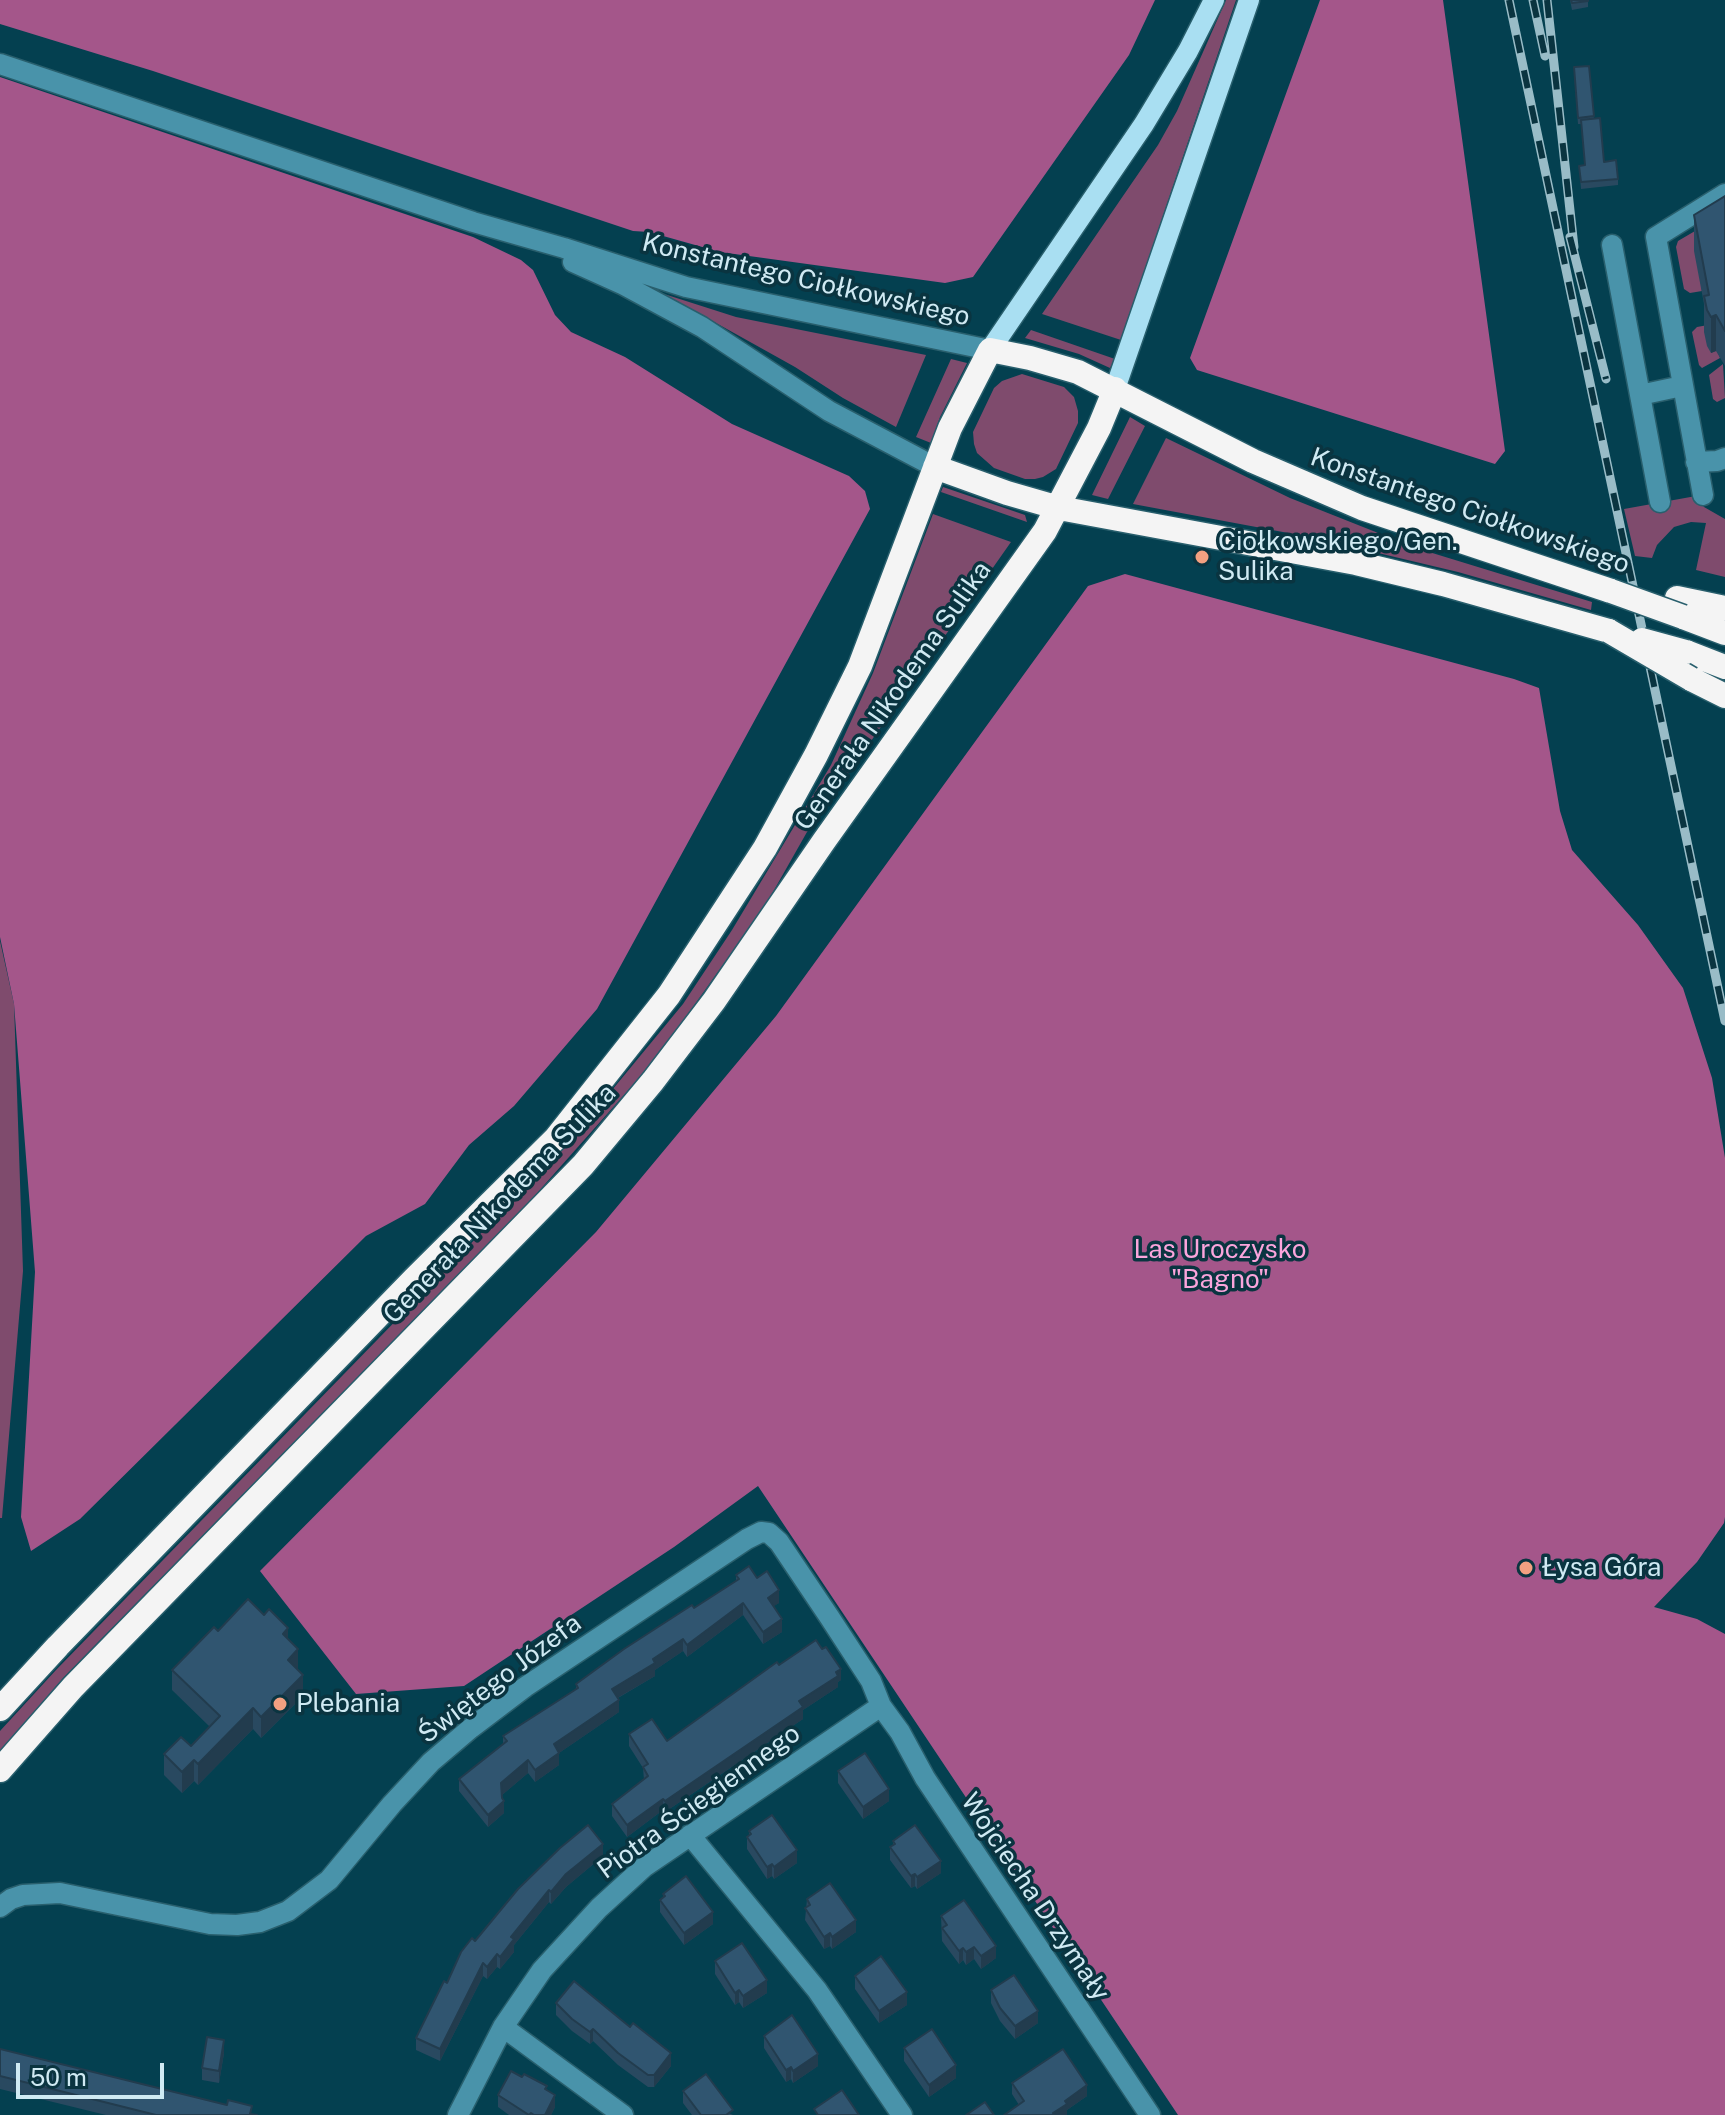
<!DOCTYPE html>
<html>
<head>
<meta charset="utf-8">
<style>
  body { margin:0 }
  #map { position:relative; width:1725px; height:2115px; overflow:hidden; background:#044050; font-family:"Public Sans",sans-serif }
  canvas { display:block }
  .scale { position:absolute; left:16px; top:2063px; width:148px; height:36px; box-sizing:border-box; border:4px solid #d0eaf3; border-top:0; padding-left:10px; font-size:24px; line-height:28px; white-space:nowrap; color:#d0eaf3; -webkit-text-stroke:6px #0a3440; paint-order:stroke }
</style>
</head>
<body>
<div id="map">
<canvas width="1725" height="2115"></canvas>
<div class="scale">50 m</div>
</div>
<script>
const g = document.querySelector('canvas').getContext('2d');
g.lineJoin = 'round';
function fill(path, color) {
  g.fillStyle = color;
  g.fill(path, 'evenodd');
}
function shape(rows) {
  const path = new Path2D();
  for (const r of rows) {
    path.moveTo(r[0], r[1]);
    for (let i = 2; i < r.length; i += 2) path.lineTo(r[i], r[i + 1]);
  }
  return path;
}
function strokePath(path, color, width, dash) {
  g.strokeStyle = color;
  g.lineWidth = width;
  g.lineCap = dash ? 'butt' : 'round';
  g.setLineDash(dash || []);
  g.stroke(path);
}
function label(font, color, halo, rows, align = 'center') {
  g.font = font + ' "Public Sans",sans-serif';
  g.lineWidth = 7;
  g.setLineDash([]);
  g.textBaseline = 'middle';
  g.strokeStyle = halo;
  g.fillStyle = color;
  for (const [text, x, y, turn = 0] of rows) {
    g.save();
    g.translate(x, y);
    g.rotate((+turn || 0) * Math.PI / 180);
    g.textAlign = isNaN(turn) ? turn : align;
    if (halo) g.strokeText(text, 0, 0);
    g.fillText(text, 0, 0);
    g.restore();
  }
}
fill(shape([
  [1226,0,1236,0,1121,340,1042,314,1158,145,1177,111],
  [1695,231,1702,291,1690,293,1684,289,1676,247,1678,241],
  [664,294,736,317,926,355,896,427,843,398,795,367],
  [1708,325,1720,358,1702,368,1699,365,1692,332,1697,327],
  [1031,330,1115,359,1110,368,1079,354,1025,338],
  [951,359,967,363,940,417,931,443,916,437],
  [1723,364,1725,398,1717,402,1713,399,1709,375],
  [1022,374,1064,387,1074,397,1078,411,1078,423,1056,469,1043,477,1035,479,1025,479,994,468,977,453,974,444,973,432,994,388,1002,381],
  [1130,417,1145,426,1108,499,1092,495],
  [1166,438,1290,498,1416,548,1592,602,1591,610,1458,572,1315,538,1133,504],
  [943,487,1025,515,1027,522,941,492],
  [1696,496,1704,507,1725,519,1725,577,1696,570,1706,523,1691,522,1674,527,1657,545,1652,558,1635,556,1624,509],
  [933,514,1011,542,807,832,765,906,655,1060,530,1201,63,1678,0,1752,0,1731,56,1670,522,1191,603,1101,683,1004,732,930,831,765,873,673],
  [0,941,14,1004,23,1271,2,1518,0,1518]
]), '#7f4b6d');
fill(shape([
  [0,0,1155,0,1129,55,973,277,945,283,720,252,649,232,633,231,153,71,0,24],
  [1320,0,1443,0,1505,451,1495,464,1197,370,1190,358],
  [0,77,473,237,521,260,533,270,555,315,571,332,625,357,732,424,849,476,865,491,870,509,597,1009,514,1106,469,1145,425,1204,366,1236,80,1519,31,1551,21,1517,35,1272,14,1004,0,937],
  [1125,574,1514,679,1539,688,1560,811,1572,850,1638,925,1683,988,1712,1078,1725,1158,1725,1517,1724,1523,1697,1562,1654,1607,1697,1619,1725,1634,1725,2115,1178,2115,758,1486,674,1547,464,1686,356,1694,260,1571,596,1232,776,1016,1088,586]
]), '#a4568a');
const minor = shape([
  [0,64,473,222,564,248,686,287,990,350],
  [1612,245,1640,395,1682,386],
  [573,262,624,285,702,327,829,411,935,467],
  [1640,395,1660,502],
  [1696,462,1717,461,1725,458],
  [1703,495,1656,237,1725,194],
  [690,1835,817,1990,902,2115],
  [0,1907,11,1899,23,1895,60,1893,210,1924,237,1925,260,1922,288,1911,329,1880,392,1804,431,1762,471,1728,525,1687,747,1539,761,1532,769,1533,779,1542,830,1618,871,1681,881,1706,900,1732,925,1778,1150,2115],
  [503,2027,623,2115],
  [458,2115,503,2027,542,1970,599,1908,644,1867,881,1706]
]);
const major = shape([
  [990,350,1144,124,1188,51,1214,0],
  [1115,389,1249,0]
]);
const highway = shape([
  [935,467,1007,493,1059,508,1356,563,1443,584,1609,631],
  [1677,598,1725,608],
  [1683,617,1725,633],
  [1686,652,1725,667],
  [1691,679,1725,696],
  [0,1709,58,1646,414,1279,556,1138,669,995,765,848,816,755,860,666,950,428,990,350,1030,358,1078,372,1253,461,1362,508,1611,591],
  [0,1770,73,1687,583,1165,653,1081,714,1001,824,841,1045,531,1099,428,1115,389]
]);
strokePath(minor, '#295f6d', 23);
strokePath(major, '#295f6d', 23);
strokePath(highway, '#295f6d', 27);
strokePath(minor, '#4993aa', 20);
strokePath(major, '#a9dff2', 20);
strokePath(highway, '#f4f4f4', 24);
const rail = shape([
  [1509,0,1725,1021],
  [1533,0,1545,56],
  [1547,0,1574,247],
  [1570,237,1606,379]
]);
strokePath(rail, '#99bcc7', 9);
strokePath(rail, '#0a3440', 6, [18]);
const highwayBridge = shape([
  [1611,591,1683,617],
  [1609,631,1691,679],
  [1642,640,1686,652]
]);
strokePath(highwayBridge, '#295f6d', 27, []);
strokePath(highwayBridge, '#f4f4f4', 24);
fill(shape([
  [1570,0,1588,0,1588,7,1572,10],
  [1589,66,1594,119,1604,162,1618,179,1618,185,1581,189,1579,166,1585,165,1581,124,1578,124,1574,74],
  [1725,196,1725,366,1716,351,1711,353,1707,346,1704,332,1704,304,1694,251,1694,215],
  [736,1575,757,1578,779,1603,773,1606,782,1632,763,1644,743,1615,687,1657,683,1651,655,1670,655,1676,618,1698,619,1712,559,1753,559,1765,535,1782,528,1773,502,1795,504,1813,488,1827,459,1791,459,1779,503,1745,503,1736,576,1689,576,1684,736,1581],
  [218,1631,288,1639,298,1670,303,1696,261,1738,253,1729,198,1785,194,1781,182,1793,164,1775,164,1754,191,1746,210,1727,172,1690,172,1670],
  [779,1665,841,1680,838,1682,838,1687,803,1710,803,1719,665,1812,663,1810,627,1837,612,1816,612,1804,644,1780,643,1768,629,1746,629,1734,667,1741],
  [838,1771,889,1801,863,1819,838,1783],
  [749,1831,797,1863,774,1879,772,1876,767,1879,747,1849,747,1837,749,1835],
  [893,1841,941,1873,917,1889,915,1886,911,1888,890,1860,890,1847,893,1846],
  [560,1848,603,1856,566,1887,551,1904,549,1902,514,1945,514,1952,500,1969,497,1967,487,1979,483,1976,440,2061,416,2050,416,2038,447,1983,475,1941],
  [663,1894,713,1924,684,1945,660,1912,660,1900,663,1898],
  [807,1899,856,1932,832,1949,830,1946,824,1949,805,1920],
  [941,1916,996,1958,981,1969,974,1959,966,1965,963,1960,959,1964,942,1941],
  [715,1961,767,1993,743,2008,739,2002,735,2005,715,1974],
  [855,1976,907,2005,879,2023,855,1989],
  [991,1990,1038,2023,1015,2039,1000,2021,991,2003],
  [556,2003,671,2066,654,2087,648,2087,618,2065,593,2041,590,2044,572,2031,556,2015],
  [764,2036,818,2066,793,2083,791,2079,786,2082,764,2048],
  [904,2048,956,2078,929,2097,904,2061],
  [0,2049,257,2115,106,2115,0,2089],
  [224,2053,219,2083,202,2080,202,2068],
  [1012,2083,1087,2096,1067,2110,1067,2115,1019,2105,1012,2094],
  [547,2090,555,2107,551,2115,509,2115,498,2107,498,2095],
  [683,2091,733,2115,692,2115,683,2103]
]), '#294960');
fill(shape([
  [1716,315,1716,351,1711,353,1711,317],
  [779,1590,779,1603,768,1610,768,1598],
  [743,1603,743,1615,687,1657,687,1645],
  [782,1619,782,1632,763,1644,763,1632],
  [288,1628,288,1649,283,1634],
  [683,1639,683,1651,655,1670,655,1676,612,1701,612,1689,653,1659],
  [298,1649,298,1670,288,1660],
  [841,1669,841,1680,838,1682,838,1687,803,1710,803,1719,665,1812,665,1801],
  [303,1675,303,1696,261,1738,261,1717],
  [619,1700,619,1712,559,1753,559,1765,535,1782,535,1770,554,1744],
  [253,1708,253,1729,198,1785,198,1764],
  [194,1760,194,1781,182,1793,182,1772],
  [528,1760,528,1773,501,1796,501,1783],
  [889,1789,889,1801,863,1819,863,1807],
  [663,1799,663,1810,627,1837,627,1825],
  [504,1801,504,1813,488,1827,488,1815],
  [603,1844,603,1856,566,1887,551,1904,551,1892,566,1874],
  [797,1850,797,1863,774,1879,774,1867],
  [941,1861,941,1873,917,1889,917,1877],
  [772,1864,772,1876,767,1879,767,1867],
  [915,1874,915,1886,911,1888,911,1876],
  [549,1890,549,1902,514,1945,514,1952,500,1969,500,1957,511,1937],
  [713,1912,713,1924,684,1945,684,1933],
  [856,1920,856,1932,832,1949,832,1937],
  [830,1933,830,1946,824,1949,824,1937],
  [996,1946,996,1958,981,1969,981,1956],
  [974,1947,974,1959,966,1965,966,1952],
  [963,1948,963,1960,959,1964,959,1951],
  [497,1954,497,1967,487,1979,487,1967],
  [483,1963,483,1976,440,2061,440,2049],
  [767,1980,767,1993,743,2008,743,1996],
  [739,1990,739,2002,735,2005,735,1993],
  [907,1992,907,2005,879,2023,879,2011],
  [1038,2011,1038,2023,1015,2039,1015,2026],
  [593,2029,593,2041,590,2044,590,2032],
  [224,2040,224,2053,219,2083,219,2071],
  [671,2053,671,2066,654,2087,654,2075],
  [818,2054,818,2066,793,2083,793,2071],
  [956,2065,956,2078,929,2097,929,2085],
  [791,2067,791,2079,786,2082,786,2070],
  [1087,2085,1087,2096,1067,2110,1067,2115,1053,2115,1053,2113,1065,2101],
  [555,2095,555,2107,551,2115,545,2115]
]), '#223c4e');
const building = shape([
  [1571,0,1588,0,1588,1,1572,3,1571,0],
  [1589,66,1594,116,1578,118,1574,67,1589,66],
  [1600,118,1604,162,1616,160,1618,179,1581,182,1579,166,1585,165,1581,120,1600,118],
  [1725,196,1725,331,1716,315,1711,317,1707,310,1704,296,1709,295,1694,215,1725,196],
  [749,1566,757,1578,767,1571,779,1590,768,1598,782,1619,763,1632,743,1603,687,1645,683,1639,653,1659,655,1663,612,1689,619,1700,554,1744,559,1753,535,1770,528,1760,501,1783,502,1798,504,1801,488,1815,459,1779,507,1741,503,1736,578,1688,576,1684,624,1649,692,1605,694,1608,739,1579,736,1575,749,1566],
  [248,1599,264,1615,269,1609,288,1628,283,1634,298,1649,288,1660,303,1675,261,1717,253,1708,198,1764,194,1760,182,1772,164,1754,181,1737,191,1746,220,1716,172,1670,214,1627,218,1631,248,1599],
  [816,1640,822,1649,826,1647,841,1669,836,1672,838,1676,799,1701,803,1707,665,1801,663,1799,627,1825,612,1804,648,1776,643,1767,648,1764,629,1734,652,1719,667,1741,777,1662,779,1665,816,1640],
  [865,1753,889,1789,863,1807,838,1771,865,1753],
  [772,1815,797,1850,774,1867,772,1864,767,1867,747,1837,751,1834,749,1831,772,1815],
  [588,1825,603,1844,566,1874,551,1892,549,1890,511,1937,514,1939,500,1957,497,1954,487,1967,483,1963,440,2049,416,2038,444,1981,447,1983,461,1952,472,1938,475,1941,518,1889,560,1848,588,1825],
  [915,1825,941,1861,917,1877,915,1874,911,1876,890,1847,895,1844,893,1841,915,1825],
  [686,1876,713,1912,684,1933,660,1900,665,1896,663,1894,686,1876],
  [830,1883,856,1920,832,1937,830,1933,824,1937,805,1908,810,1905,807,1899,830,1883],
  [964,1900,996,1946,981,1956,974,1947,966,1952,963,1948,959,1951,942,1928,947,1925,941,1916,964,1900],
  [742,1943,767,1980,743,1996,739,1990,735,1993,715,1961,742,1943],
  [881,1956,907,1992,879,2011,855,1976,881,1956],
  [1014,1975,1038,2011,1015,2026,1000,2008,991,1990,1014,1975],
  [574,1981,630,2027,633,2023,671,2053,654,2075,648,2075,618,2053,593,2029,590,2032,572,2019,556,2003,574,1981],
  [792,2015,818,2054,793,2071,791,2067,786,2070,764,2036,792,2015],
  [932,2029,956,2065,929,2085,904,2048,932,2029],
  [207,2037,224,2040,219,2071,202,2068,207,2037],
  [0,2049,227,2105,228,2100,252,2106,250,2114,257,2115,156,2115,0,2076,0,2049],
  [1063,2049,1087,2085,1065,2101,1067,2104,1053,2113,1055,2115,1004,2115,1024,2101,1012,2083,1063,2049],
  [511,2071,522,2077,524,2074,547,2086,545,2089,555,2095,545,2115,534,2115,531,2113,529,2115,498,2095,511,2071],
  [706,2074,733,2110,726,2115,701,2115,683,2091,706,2074],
  [842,2090,859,2115,818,2115,814,2109,842,2090],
  [985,2102,994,2115,966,2115,985,2102]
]);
fill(building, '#305570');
strokePath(building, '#223c4e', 2);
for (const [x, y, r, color] of [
  [1202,557,8,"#f2a081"],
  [1526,1568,8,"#f2a081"],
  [280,1704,8,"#f2a081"]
]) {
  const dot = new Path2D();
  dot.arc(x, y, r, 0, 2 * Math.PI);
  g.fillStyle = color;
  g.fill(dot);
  strokePath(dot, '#0a3440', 3);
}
label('26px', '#d0eaf3', '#0a3440', [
  ["Konstantego Ciołkowskiego",806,280,13],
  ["Konstantego Ciołkowskiego",1470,511,19],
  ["Generała Nikodema Sulika",893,696,-55],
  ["Generała Nikodema Sulika",500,1204,-46],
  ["Świętego Józefa",500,1679,-37],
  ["Piotra Ściegiennego",699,1802,-36],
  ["Wojciecha Drzymały",1035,1897,56]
]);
label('26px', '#d0eaf3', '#0a3440', [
  ["Ciołkowskiego/Gen.",1218,542],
  ["Sulika",1218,572],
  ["Łysa Góra",1542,1568],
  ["Plebania",296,1704]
], 'left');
label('26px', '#fba5dc', '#0a3440', [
  ["Las Uroczysko",1220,1250],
  ["\"Bagno\"",1220,1280]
]);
</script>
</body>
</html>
